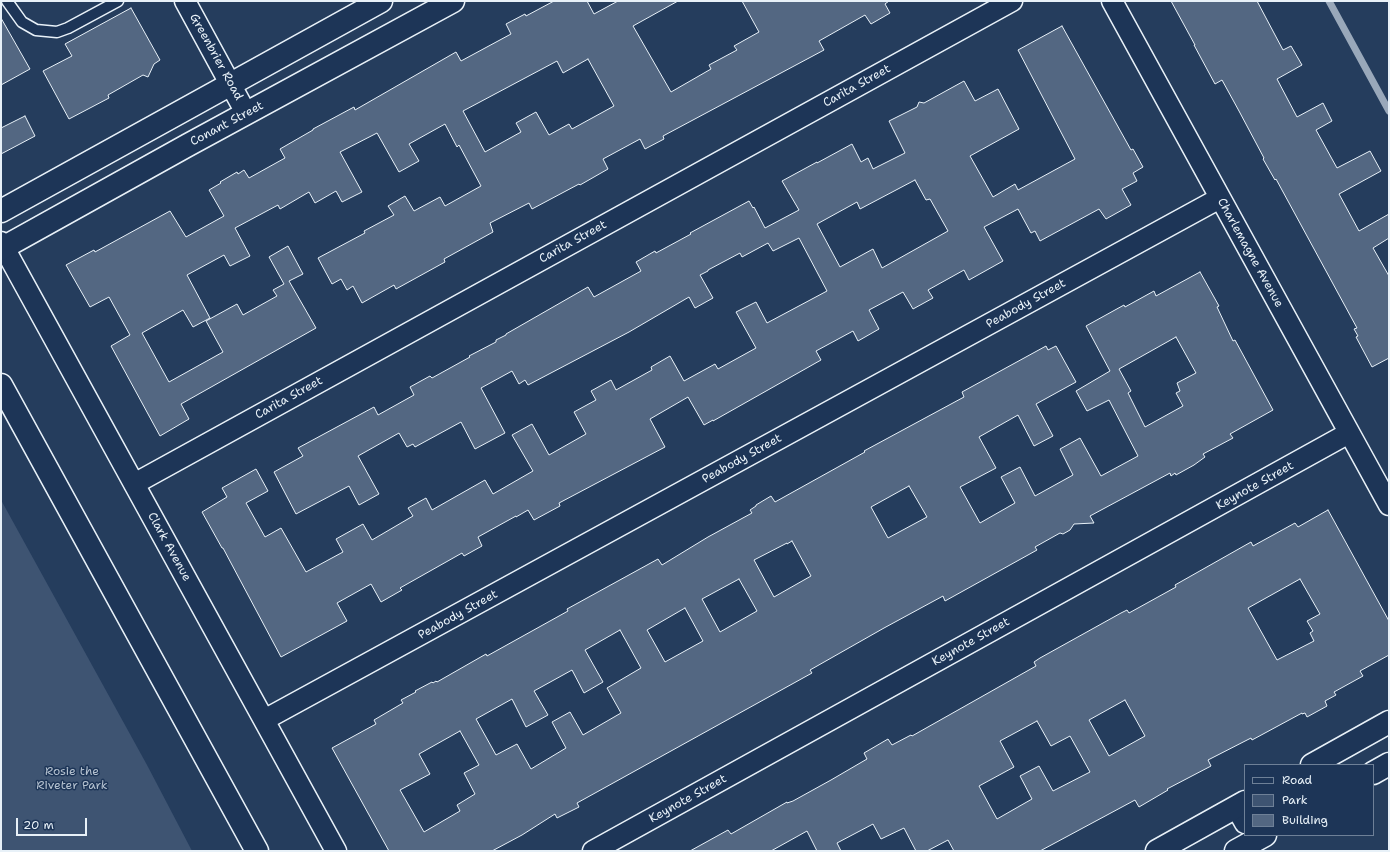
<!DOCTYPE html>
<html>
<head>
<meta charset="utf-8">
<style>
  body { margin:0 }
  #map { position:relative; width:1390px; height:852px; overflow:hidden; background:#253d5d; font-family:"Shantell Sans",sans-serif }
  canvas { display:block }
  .frame { position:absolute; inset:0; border:2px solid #e8f1f8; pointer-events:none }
  .legend { position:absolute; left:1244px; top:764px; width:130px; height:72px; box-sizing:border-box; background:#1d3557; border:1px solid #6e8097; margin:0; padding:5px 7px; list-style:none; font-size:12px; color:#e8f1f8 }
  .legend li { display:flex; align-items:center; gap:8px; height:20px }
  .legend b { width:20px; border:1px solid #6e8097 }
  .scale { position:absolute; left:16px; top:818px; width:71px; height:18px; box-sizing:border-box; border:2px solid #e8f1f8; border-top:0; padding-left:5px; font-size:12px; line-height:14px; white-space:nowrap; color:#e8f1f8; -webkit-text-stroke:3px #1d3557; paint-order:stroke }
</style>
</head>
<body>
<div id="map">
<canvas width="1390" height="852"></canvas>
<div class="frame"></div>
<ul class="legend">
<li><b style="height:5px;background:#1d3557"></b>Road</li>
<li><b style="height:11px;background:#3e5472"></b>Park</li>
<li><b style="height:11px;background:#536782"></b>Building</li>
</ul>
<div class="scale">20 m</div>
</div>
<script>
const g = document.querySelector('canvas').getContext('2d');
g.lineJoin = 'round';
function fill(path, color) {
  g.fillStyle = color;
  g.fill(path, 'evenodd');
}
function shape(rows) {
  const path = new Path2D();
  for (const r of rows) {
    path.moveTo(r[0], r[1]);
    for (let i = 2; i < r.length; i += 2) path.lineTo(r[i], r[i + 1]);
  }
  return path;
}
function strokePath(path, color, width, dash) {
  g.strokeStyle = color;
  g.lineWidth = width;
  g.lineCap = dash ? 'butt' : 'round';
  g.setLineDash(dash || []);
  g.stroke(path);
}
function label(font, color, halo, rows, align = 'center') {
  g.font = font + ' "Shantell Sans",sans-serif';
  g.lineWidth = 3;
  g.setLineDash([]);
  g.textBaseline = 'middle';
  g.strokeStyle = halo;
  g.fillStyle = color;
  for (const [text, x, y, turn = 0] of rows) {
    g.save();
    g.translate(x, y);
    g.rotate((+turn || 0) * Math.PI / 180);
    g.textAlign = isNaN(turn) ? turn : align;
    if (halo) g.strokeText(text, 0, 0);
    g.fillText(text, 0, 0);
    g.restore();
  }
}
fill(shape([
  [1,500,147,765,192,851,1,851]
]), '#3e5472');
strokePath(shape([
  [1329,1,1389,111]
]), '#99a8ba', 7);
const building = shape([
  [554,1,587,1,594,14,618,1,678,1,633,26,671,92,711,69,709,65,737,50,734,46,759,32,742,1,889,1,885,4,890,13,871,24,865,15,819,41,824,50,663,136,664,139,645,149,640,139,603,159,608,169,580,185,579,184,532,209,529,203,490,223,493,232,444,259,445,262,396,289,394,285,362,303,353,286,347,290,341,279,332,284,318,258,365,233,364,231,394,215,388,206,405,196,414,211,440,197,445,206,481,186,459,145,457,147,445,124,409,144,419,161,399,172,377,133,340,152,362,192,342,202,336,191,315,203,309,192,280,209,278,205,235,228,250,256,230,266,224,255,187,275,210,318,193,327,183,310,142,333,169,382,223,352,206,321,237,304,243,315,277,296,273,290,284,284,269,257,288,246,303,274,289,281,316,328,181,404,189,419,160,436,111,346,130,335,109,297,90,307,66,265,94,250,95,252,170,211,186,237,224,216,209,190,221,183,220,182,237,172,238,174,244,170,249,178,285,158,280,149,313,130,313,129,354,107,355,110,456,52,461,61,511,34,506,24,525,14,526,16,554,1],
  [588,59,614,106,572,129,569,124,549,135,536,112,516,123,521,132,485,152,463,111,557,61,563,73,588,59],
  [1171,1,1257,1,1283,50,1291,46,1302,65,1277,79,1297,117,1323,103,1332,121,1316,130,1337,168,1370,151,1381,171,1339,194,1359,231,1389,214,1389,238,1373,248,1389,276,1389,358,1372,367,1356,337,1358,336,1354,329,1357,328,1276,179,1275,180,1263,159,1264,158,1239,111,1222,80,1215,84,1194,45,1195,45,1171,1],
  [131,8,160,60,154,64,148,77,143,75,108,95,109,98,69,119,43,71,72,56,65,44,131,8],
  [1,18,30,69,1,85,1,18],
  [1062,26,1131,150,1133,149,1143,167,1133,173,1137,181,1122,189,1131,205,1106,219,1099,209,1040,241,1035,231,1031,233,1018,209,984,227,1003,261,969,280,964,270,928,290,933,298,913,309,903,292,869,310,879,329,858,341,853,331,816,351,821,360,713,421,713,420,704,425,688,397,650,419,665,447,559,503,560,506,534,520,528,510,516,517,516,516,478,537,482,546,464,556,462,553,400,588,402,590,381,602,371,584,337,603,347,621,281,657,223,548,222,548,202,512,227,497,222,488,256,469,268,491,246,503,265,537,281,528,306,572,343,552,336,539,363,524,372,540,413,516,408,508,426,498,432,510,485,480,493,494,533,471,512,435,532,424,549,455,586,434,574,412,596,400,591,391,611,380,616,390,652,370,651,367,670,356,684,381,715,364,718,369,756,348,736,312,756,302,767,323,827,291,799,238,773,251,768,243,742,257,740,253,708,270,708,271,700,275,713,298,695,308,689,297,629,332,528,385,525,380,519,384,512,371,481,388,505,433,475,449,461,422,415,447,413,444,407,447,399,433,358,456,379,494,359,505,349,486,296,514,274,472,303,456,298,448,374,407,378,415,414,395,410,387,430,376,432,378,470,357,469,356,496,342,496,340,506,335,506,334,588,287,594,297,641,271,636,262,655,251,656,253,691,234,690,233,749,201,753,208,754,207,765,228,799,210,782,181,817,162,817,163,852,144,861,162,868,158,873,169,905,153,889,121,917,107,919,102,924,103,964,81,975,101,998,89,1019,129,970,156,993,197,1015,184,1018,190,1075,159,1018,50,1062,26],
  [915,180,926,200,930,199,948,231,882,268,873,249,840,267,817,224,857,202,860,209,915,180],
  [25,116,35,136,1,154,1,128,25,116],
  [1200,272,1219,306,1217,307,1233,341,1235,340,1273,410,1230,434,1233,438,1203,454,1205,457,1194,465,1176,475,1175,473,1171,476,1170,473,1090,516,1094,523,1074,524,1070,530,1063,534,1060,533,1035,547,1037,550,945,601,943,596,884,628,810,670,812,673,577,803,579,807,557,818,555,814,522,835,492,851,389,851,332,748,376,724,374,720,403,703,401,700,416,692,415,691,432,682,433,683,436,681,437,682,486,654,487,656,568,611,567,609,658,559,662,565,708,537,752,513,750,510,756,506,756,505,771,496,775,502,865,452,864,451,964,397,962,392,1046,346,1048,350,1056,346,1076,382,1036,404,1053,436,1034,446,1018,415,979,437,996,468,960,487,980,523,1015,503,1001,477,1020,467,1035,496,1073,475,1060,449,1080,438,1101,476,1138,456,1109,400,1087,411,1076,391,1110,371,1086,326,1124,305,1125,307,1154,291,1156,296,1200,272],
  [1176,337,1196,373,1177,383,1180,391,1176,393,1183,406,1145,427,1128,393,1131,391,1119,369,1176,337],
  [909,486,927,517,888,538,871,507,909,486],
  [792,541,811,576,774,597,754,560,787,543,787,544,792,541],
  [739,579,757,611,720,632,702,599,739,579],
  [685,608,703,641,665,662,647,630,685,608],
  [620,630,641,668,607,688,621,713,583,735,570,712,552,722,566,748,531,769,517,744,496,755,476,719,512,699,526,727,548,715,534,691,572,670,584,693,603,682,585,650,620,630],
  [460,731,479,765,464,773,475,794,457,805,460,811,424,832,400,790,430,774,419,754,460,731],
  [1328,510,1389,621,1389,655,1360,671,1363,676,1334,692,1336,695,1325,701,1327,706,1307,717,1305,713,1302,714,1302,713,1252,740,1251,738,1208,760,1211,766,1167,789,1168,790,1139,807,1135,800,1040,851,954,851,948,840,927,851,916,851,904,828,881,839,873,824,837,843,841,851,817,851,807,831,771,851,690,851,728,830,731,834,787,802,787,803,793,801,831,780,867,759,864,753,888,739,892,745,911,735,912,736,1036,666,1034,662,1040,658,1121,613,1127,610,1129,613,1176,587,1175,585,1251,542,1253,546,1295,523,1298,527,1328,510],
  [1300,579,1320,614,1307,621,1313,631,1310,633,1314,641,1277,660,1248,608,1300,579],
  [1125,700,1145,736,1109,756,1089,720,1125,700],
  [1037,721,1051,746,1070,736,1090,772,1053,791,1039,766,1020,776,1032,799,997,819,979,786,1014,767,1000,741,1037,721]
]);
fill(building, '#536782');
strokePath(building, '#e8f1f8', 1);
const service = shape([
  [7,1,22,22,36,30,57,32,68,28,118,1]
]);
const minor = shape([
  [185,1,246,113],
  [1112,1,1389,505],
  [1,242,336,851],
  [134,484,1012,1],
  [264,720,1220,198],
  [1236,807,1245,823],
  [593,851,1349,433]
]);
const tertiary = shape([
  [1,211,381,1],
  [1,249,188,145,453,1],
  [1312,765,1389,722],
  [1373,773,1389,764],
  [1157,851,1245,802],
  [1236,851,1265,835]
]);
const secondary = shape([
  [1,385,257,851]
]);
strokePath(service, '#e8f1f8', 13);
strokePath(minor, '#e8f1f8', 23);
strokePath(tertiary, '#e8f1f8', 25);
strokePath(secondary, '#e8f1f8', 25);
strokePath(service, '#1d3557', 10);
strokePath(minor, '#1d3557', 20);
strokePath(tertiary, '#1d3557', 22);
strokePath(secondary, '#1d3557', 22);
label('12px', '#e8f1f8', '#1d3557', [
  ["Greenbrier Road",216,57,61],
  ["Carita Street",857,86,-29],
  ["Conant Street",227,124,-28],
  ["Carita Street",573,242,-29],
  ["Charlemagne Avenue",1250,253,61],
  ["Peabody Street",1026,304,-29],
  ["Carita Street",289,398,-29],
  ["Peabody Street",742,459,-29],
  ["Keynote Street",1255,486,-29],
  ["Clark Avenue",169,547,61],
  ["Peabody Street",458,615,-29],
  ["Keynote Street",971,642,-29],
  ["Keynote Street",688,799,-29]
]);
label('12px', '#b5c2d0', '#1d3557', [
  ["Rosie the",72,772],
  ["Riveter Park",72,786]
]);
</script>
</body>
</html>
